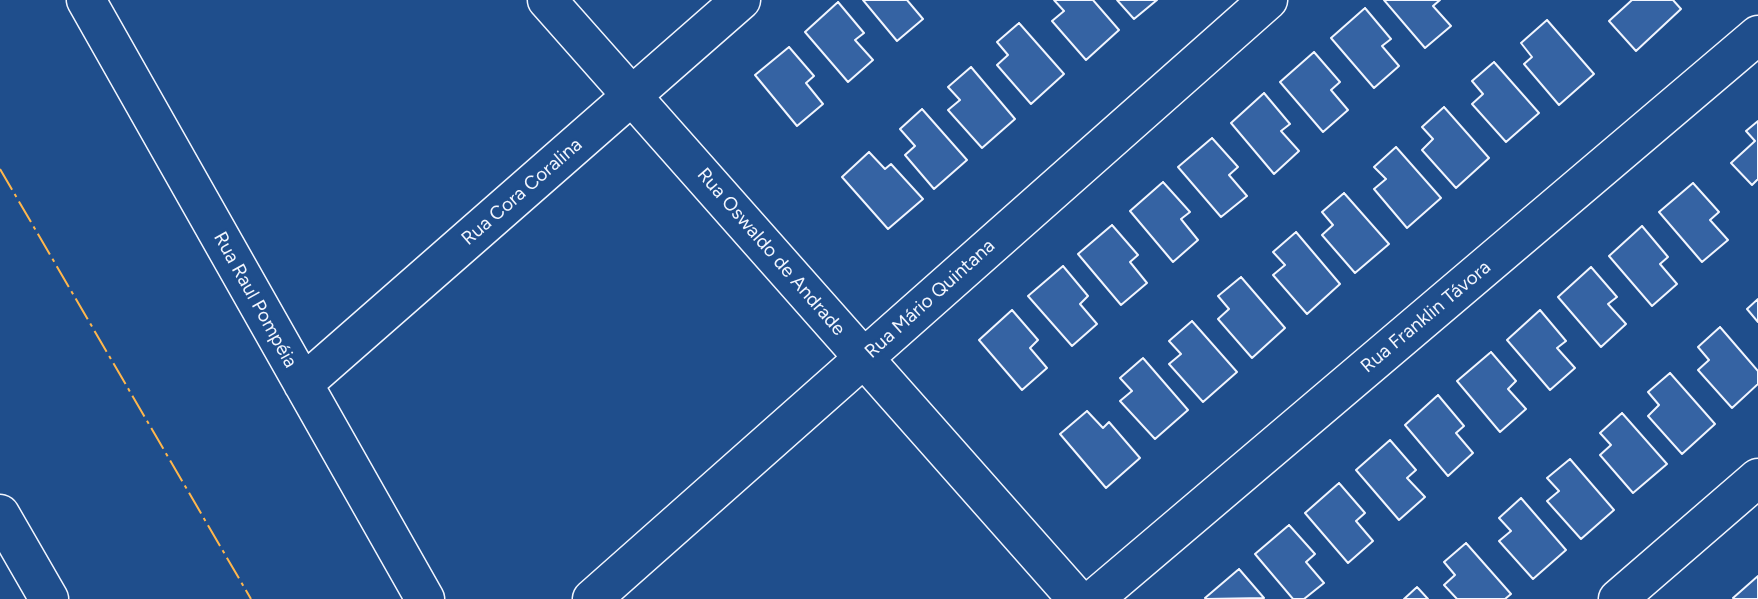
<!DOCTYPE html>
<html>
<head>
<meta charset="utf-8">
<style>
  body { margin:0 }
  canvas { display:block; background:#1f4e8c }
</style>
</head>
<body>
<canvas width="1758" height="599"></canvas>
<script>
const g = document.querySelector('canvas').getContext('2d');
g.lineJoin = 'round';
function fill(path, color) {
  g.fillStyle = color;
  g.fill(path, 'evenodd');
}
function shape(rows) {
  const path = new Path2D();
  for (const r of rows) {
    path.moveTo(r[0], r[1]);
    for (let i = 2; i < r.length; i += 2) path.lineTo(r[i], r[i + 1]);
  }
  return path;
}
function strokePath(path, color, width, dash) {
  g.strokeStyle = color;
  g.lineWidth = width;
  g.lineCap = dash ? 'butt' : 'round';
  g.setLineDash(dash || []);
  g.stroke(path);
}
function label(font, color, halo, rows, align = 'center') {
  g.font = font + ' Figtree,sans-serif';
  g.lineWidth = 5;
  g.setLineDash([]);
  g.textBaseline = 'middle';
  g.strokeStyle = halo;
  g.fillStyle = color;
  for (const [text, x, y, turn = 0] of rows) {
    g.save();
    g.translate(x, y);
    g.rotate((+turn || 0) * Math.PI / 180);
    g.textAlign = isNaN(turn) ? turn : align;
    if (halo) g.strokeText(text, 0, 0);
    g.fillText(text, 0, 0);
    g.restore();
  }
}
const building = shape([
  [863,0,907,0,923,19,897,41,863,0],
  [1054,0,1093,0,1119,30,1086,60,1052,21,1064,11,1054,0],
  [1117,0,1157,0,1134,19,1117,0],
  [1384,0,1440,0,1433,6,1451,26,1425,48,1384,0],
  [1632,0,1673,0,1681,9,1636,51,1609,21,1632,0],
  [838,2,864,33,855,40,873,60,848,82,805,32,838,2],
  [1365,8,1391,39,1382,46,1399,66,1374,88,1331,38,1365,8],
  [1547,20,1594,74,1559,105,1524,64,1532,57,1521,43,1547,20],
  [1019,23,1064,74,1031,104,997,65,1008,55,997,42,1019,23],
  [789,47,814,76,806,83,823,104,797,126,755,75,789,47],
  [1314,52,1340,82,1331,90,1348,110,1323,132,1280,82,1314,52],
  [1494,62,1539,113,1506,142,1472,104,1483,94,1472,81,1494,62],
  [971,67,1015,119,982,148,948,110,960,100,948,87,971,67],
  [1264,93,1290,124,1281,131,1299,151,1274,174,1231,123,1264,93],
  [1444,107,1489,158,1456,188,1422,150,1433,139,1422,127,1444,107],
  [922,109,967,160,934,189,905,155,915,146,900,129,922,109],
  [1758,121,1758,179,1752,185,1731,163,1755,141,1746,131,1758,121],
  [1212,138,1238,167,1229,175,1247,196,1221,217,1178,167,1212,138],
  [1396,147,1441,198,1407,228,1374,189,1386,179,1374,167,1396,147],
  [869,152,885,169,891,164,923,199,888,229,842,177,869,152],
  [1163,182,1190,212,1181,219,1198,240,1173,262,1130,211,1163,182],
  [1693,183,1719,212,1710,220,1728,240,1702,262,1659,212,1693,183],
  [1344,193,1389,244,1355,273,1322,235,1333,225,1322,212,1344,193],
  [1112,225,1138,255,1130,262,1147,283,1121,305,1078,254,1112,225],
  [1642,226,1668,257,1660,264,1677,284,1652,306,1609,256,1642,226],
  [1296,232,1340,284,1307,314,1273,275,1285,265,1273,252,1296,232],
  [1063,266,1088,296,1080,304,1097,324,1072,346,1028,296,1063,266],
  [1591,267,1617,297,1608,304,1626,324,1601,347,1558,297,1591,267],
  [1241,277,1285,328,1252,358,1218,319,1229,309,1218,296,1241,277],
  [1758,299,1758,322,1747,309,1758,299],
  [1012,310,1038,340,1030,348,1047,368,1022,390,979,340,1012,310],
  [1540,310,1566,341,1557,348,1575,368,1550,390,1507,340,1540,310],
  [1192,321,1237,372,1203,402,1169,364,1181,354,1169,341,1192,321],
  [1720,327,1758,371,1758,384,1732,408,1698,370,1709,360,1698,347,1720,327],
  [1491,352,1516,381,1508,389,1526,409,1500,432,1457,381,1491,352],
  [1143,358,1188,410,1155,439,1120,401,1132,391,1120,378,1143,358],
  [1670,373,1715,424,1682,454,1648,416,1659,405,1648,392,1670,373],
  [1438,395,1464,426,1456,433,1473,453,1448,476,1405,425,1438,395],
  [1087,411,1103,428,1109,422,1140,458,1106,488,1060,434,1087,411],
  [1622,413,1667,464,1633,493,1600,455,1611,445,1600,433,1622,413],
  [1390,440,1416,470,1407,478,1425,497,1399,520,1356,470,1390,440],
  [1570,459,1614,510,1581,539,1547,501,1559,491,1547,478,1570,459],
  [1339,483,1365,513,1356,521,1373,541,1348,563,1305,513,1339,483],
  [1521,498,1566,550,1533,579,1499,541,1511,531,1499,518,1521,498],
  [1289,525,1315,554,1306,562,1324,583,1304,599,1293,599,1255,554,1289,525],
  [1466,543,1511,594,1505,599,1457,599,1444,585,1455,575,1444,562,1466,543],
  [1239,569,1264,598,1206,599,1205,598,1239,569],
  [1758,576,1758,599,1734,599,1733,598,1758,576],
  [1417,587,1428,599,1404,599,1417,587]
]);
fill(building, '#3563a3');
strokePath(building, '#f2f6ff', 2);
const minor = shape([
  [86,0,425,599],
  [547,0,1077,599],
  [303,384,741,0],
  [0,514,49,599],
  [592,599,1268,0],
  [1094,599,1758,35],
  [1618,599,1758,478]
]);
strokePath(minor, '#f2f6ff', 41);
strokePath(minor, '#1f4e8c', 38);
strokePath(shape([
  [0,169,251,599]
]), '#ffb74d', 2, [24, 5, 3.5, 5]);
label('19px', '#f2f6ff', '#1f4e8c', [
  ["Rua Cora Coralina",522,192,-41],
  ["Rua Oswaldo de Andrade",771,252,49],
  ["Rua Mário Quintana",930,299,-42],
  ["Rua Raul Pompéia",255,300,61],
  ["Rua Franklin Távora",1426,317,-40]
]);
</script>
</body>
</html>
